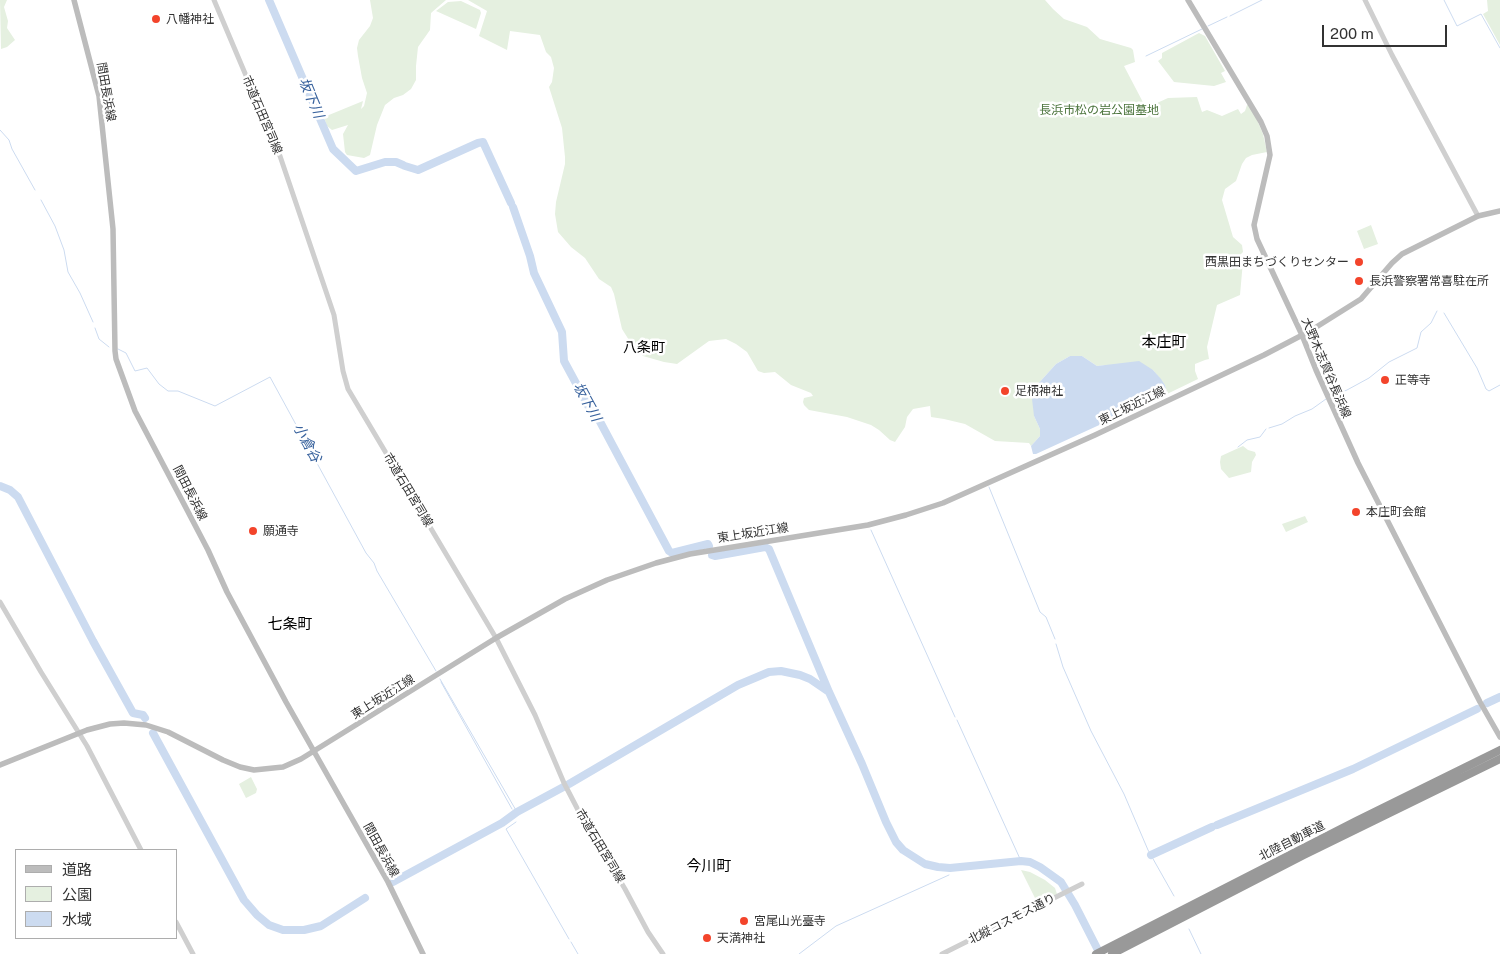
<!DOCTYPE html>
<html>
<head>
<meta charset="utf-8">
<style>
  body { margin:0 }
  #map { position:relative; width:1500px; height:954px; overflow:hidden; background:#fff; font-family:"Public Sans","Noto Sans JP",sans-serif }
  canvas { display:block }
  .legend { position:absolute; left:15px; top:849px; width:162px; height:90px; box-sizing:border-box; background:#fff; border:1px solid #adadad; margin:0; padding:6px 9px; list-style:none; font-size:15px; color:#323232 }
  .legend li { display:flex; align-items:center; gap:10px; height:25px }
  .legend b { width:25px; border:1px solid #adadad }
  .scale { position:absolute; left:1322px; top:25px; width:125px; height:22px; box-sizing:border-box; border:2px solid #323232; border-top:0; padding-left:6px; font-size:15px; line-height:18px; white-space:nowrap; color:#323232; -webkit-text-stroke:4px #fff; paint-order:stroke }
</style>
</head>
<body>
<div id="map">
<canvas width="1500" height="954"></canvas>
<ul class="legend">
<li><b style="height:6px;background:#bcbcbc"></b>道路</li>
<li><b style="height:14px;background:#e5f0e0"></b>公園</li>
<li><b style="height:14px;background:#ccdbf0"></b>水域</li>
</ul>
<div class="scale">200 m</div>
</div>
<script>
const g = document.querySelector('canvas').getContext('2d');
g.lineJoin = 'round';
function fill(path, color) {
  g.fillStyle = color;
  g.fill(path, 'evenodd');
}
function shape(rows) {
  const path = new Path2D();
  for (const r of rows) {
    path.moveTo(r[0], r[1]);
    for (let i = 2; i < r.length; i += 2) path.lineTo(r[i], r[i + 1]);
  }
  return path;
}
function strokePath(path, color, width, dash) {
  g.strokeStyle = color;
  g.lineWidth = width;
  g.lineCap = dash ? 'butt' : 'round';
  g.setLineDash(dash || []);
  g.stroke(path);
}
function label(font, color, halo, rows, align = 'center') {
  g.font = font + ' "Public Sans","Noto Sans JP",sans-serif';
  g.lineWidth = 5;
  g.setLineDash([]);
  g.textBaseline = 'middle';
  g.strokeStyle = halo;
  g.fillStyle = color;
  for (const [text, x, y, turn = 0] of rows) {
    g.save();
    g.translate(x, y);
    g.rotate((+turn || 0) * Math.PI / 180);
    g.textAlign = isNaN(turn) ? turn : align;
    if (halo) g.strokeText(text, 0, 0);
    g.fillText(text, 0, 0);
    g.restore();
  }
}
fill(shape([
  [0,0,7,0,4,7,8,21,7,28,15,40,7,47,1,49],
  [370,0,446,0,431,13,430,30,418,47,416,66,416,80,411,89,403,95,394,98,385,105,377,125,370,155,364,158,347,155,345,152,343,134,348,125,332,130,327,126,324,117,363,101,361,109,364,106,367,93,362,78,358,56,357,48,359,40,370,26,373,18],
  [468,0,1045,0,1053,9,1064,19,1087,27,1100,39,1131,48,1133,50,1135,62,1124,66,1146,108,1168,98,1197,97,1202,112,1207,110,1222,116,1238,109,1241,114,1245,111,1247,105,1248,105,1255,115,1263,134,1267,152,1252,155,1246,158,1242,164,1236,181,1225,189,1222,200,1233,237,1242,245,1243,252,1240,255,1243,261,1240,295,1217,305,1207,347,1209,359,1205,360,1195,364,1195,371,1198,379,1167,394,1165,385,1153,370,1107,365,1097,366,1082,356,1070,356,1056,364,1037,385,1034,416,1040,429,1040,436,1031,446,1029,443,995,441,965,424,944,419,931,417,930,406,913,409,907,417,905,427,895,442,890,440,879,430,871,425,847,417,809,410,804,405,803,402,804,398,813,396,811,393,791,385,775,372,764,373,758,371,747,352,736,344,726,339,709,341,677,364,664,362,643,356,634,348,622,329,614,294,611,287,599,279,585,258,571,247,558,232,555,214,556,202,565,164,565,157,562,128,549,87,552,82,554,68,551,57,546,52,540,35,510,31,507,50,479,36,487,11],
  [1487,0,1500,0,1500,45,1483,14,1488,11],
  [461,1,480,10,481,13,476,29,436,11,448,2],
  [1199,33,1205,36,1225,71,1221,73,1226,82,1214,86,1174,82,1158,61,1162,58,1162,53],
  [1371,225,1378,244,1364,249,1357,231],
  [1243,446,1248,450,1255,452,1256,455,1252,462,1251,472,1229,478,1221,469,1220,462,1221,456],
  [1305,516,1308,522,1286,532,1282,524],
  [251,777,257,789,256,793,246,798,239,784],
  [1021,870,1030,872,1045,880,1055,888,1057,894,1038,904]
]), '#e5f0e0');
fill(shape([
  [1070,356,1082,356,1097,366,1139,361,1153,370,1161,379,1165,385,1167,394,1036,454,1033,454,1031,446,1040,436,1040,429,1034,416,1032,399,1037,385,1056,364]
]), '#ccdbf0');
strokePath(shape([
  [1444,0,1457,26,1481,14,1500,48],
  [1230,16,1262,0],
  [1208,26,1227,17],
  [1146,56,1202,29],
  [0,130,9,140,12,149,35,190],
  [41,200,55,226,64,250,68,272,80,293,93,322],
  [1444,313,1477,368,1486,389,1489,391,1500,385],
  [95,328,99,339,109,347],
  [118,349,126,353,135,371,147,368,159,384,168,391,178,391,215,406,270,377,366,553,374,563,377,571,436,671],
  [1332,396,1347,390,1369,378,1389,362,1417,348,1421,332,1431,323,1437,311],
  [1269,428,1282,424,1295,416,1312,409,1326,399],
  [1238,447,1247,440,1260,437,1266,429],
  [989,487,1040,612,1046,617,1055,639],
  [871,530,955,717],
  [1056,644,1063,667,1091,731,1124,794,1148,850,1174,896],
  [440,679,517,812],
  [441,682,512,809],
  [957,720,1021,861],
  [516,822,506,829,569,939],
  [950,870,950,868],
  [1189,929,1201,954],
  [571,942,578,954],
  [799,954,836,926,949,875]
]), '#ccdbf0', 1);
strokePath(shape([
  [269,0,333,149,356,171,385,162,396,162,403,165],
  [405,166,418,170,478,143,483,142,511,203],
  [513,207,530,256,534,273,562,332,564,361,591,411,597,416,669,551,672,553,708,544,709,546],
  [0,486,10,490,18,497,93,641,133,713,143,715,145,718],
  [712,555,715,556,765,547,769,549,829,692,862,764,886,822,896,842,903,850,925,864,938,867,950,868],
  [1487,703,1500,697],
  [153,733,244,900,257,915,269,925,283,930,304,930,321,926,365,898],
  [1217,825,1353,769,1477,709],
  [1151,855,1212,827],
  [950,868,1021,861,1030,862,1040,867,1061,882,1075,905,1100,954],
  [393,882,502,823,517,812,569,784,738,685,769,672,781,671,800,675,810,679,829,692]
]), '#ccdbf0', 8);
strokePath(shape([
  [214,0,280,156,334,315,343,371,348,389,496,638,535,715,564,783,578,810,625,889,648,932,663,954],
  [1365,0,1392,55,1478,216],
  [0,602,41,672,87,746,141,850],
  [176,922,193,954],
  [942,954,1082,884]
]), '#cfcfcf', 5);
strokePath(shape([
  [74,0,99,96,113,229,115,351,116,359,135,411,185,506,208,550,227,592,286,702,388,882,423,954],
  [1188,0,1261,122,1267,136,1270,155,1254,225,1257,239,1302,335,1316,370,1358,463,1480,702,1500,737],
  [0,765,87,730,110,724,124,723,146,725,168,732,223,760,240,767,254,770,283,767,301,759,496,638,565,599,607,580,656,563,690,554,868,525,906,515,943,503,1095,435,1264,355,1310,331,1361,299,1392,263,1402,254,1478,216,1500,211]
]), '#bcbcbc', 5.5);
strokePath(shape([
  [1096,954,1356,821,1500,750],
  [1112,954,1304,855,1500,759]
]), '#999', 8);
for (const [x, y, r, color] of [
  [156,19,5,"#f3442b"],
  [1359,262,5,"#f3442b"],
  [1359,281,5,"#f3442b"],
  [1385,380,5,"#f3442b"],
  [1005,391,5,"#f3442b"],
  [1356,512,5,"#f3442b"],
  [253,531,5,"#f3442b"],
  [744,921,5,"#f3442b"],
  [707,938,5,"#f3442b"]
]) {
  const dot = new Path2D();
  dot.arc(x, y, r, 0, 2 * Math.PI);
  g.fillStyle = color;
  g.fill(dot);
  strokePath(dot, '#fff', 2);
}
label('12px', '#323232', '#fff', [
  ["八幡神社",166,19],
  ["西黒田まちづくりセンター",1349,262,"right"],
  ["長浜警察署常喜駐在所",1369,281],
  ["正等寺",1395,380],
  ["足柄神社",1015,391],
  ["本庄町会館",1366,512],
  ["願通寺",263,531],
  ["宮尾山光臺寺",754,921],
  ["天満神社",717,938]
], 'left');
label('12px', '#323232', '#fff', [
  ["間田長浜線",106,92,80],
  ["市道石田宮司線",262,115,67],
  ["大野木志賀谷長浜線",1326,368,67],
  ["東上坂近江線",1132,406,-26],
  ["市道石田宮司線",408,490,59],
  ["間田長浜線",190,493,63],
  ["東上坂近江線",753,533,-9],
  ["東上坂近江線",383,697,-32],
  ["北陸自動車道",1292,841,-27],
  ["市道石田宮司線",600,846,59],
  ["間田長浜線",381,850,61],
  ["北縦コスモス通り",1012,919,-27]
]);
label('12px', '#4a733b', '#fff', [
  ["長浜市松の岩公園墓地",1099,110]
]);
label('italic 14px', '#38629d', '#fff', [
  ["坂下川",311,98,67],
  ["坂下川",587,402,61],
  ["小倉谷",307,443,61]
]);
label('14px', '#000', '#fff', [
  ["八条町",644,348]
]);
label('15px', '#000', '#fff', [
  ["本庄町",1164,342],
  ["七条町",290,624],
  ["今川町",709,866]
]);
</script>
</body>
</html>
